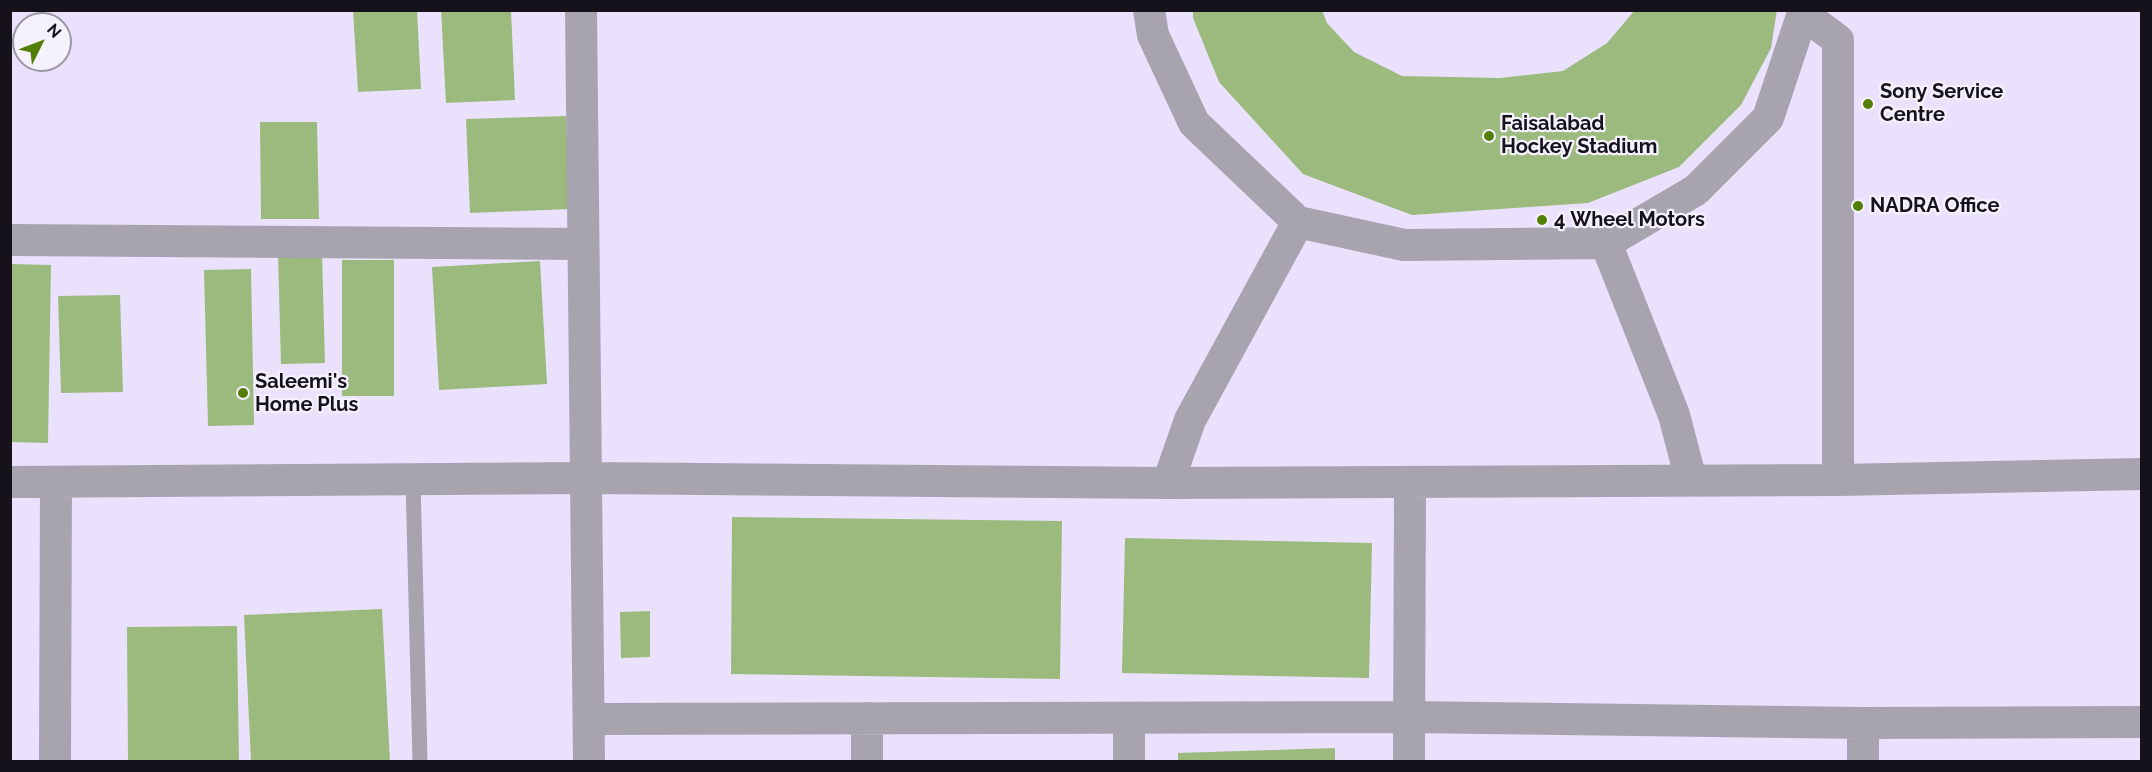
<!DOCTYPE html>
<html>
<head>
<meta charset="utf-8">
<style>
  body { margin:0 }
  #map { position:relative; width:2152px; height:772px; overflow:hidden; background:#eae2fd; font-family:Raleway,sans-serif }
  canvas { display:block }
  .frame { position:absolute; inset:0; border:12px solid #15121b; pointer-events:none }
  .north { position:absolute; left:12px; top:12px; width:60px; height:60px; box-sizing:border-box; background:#f5f2fd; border:2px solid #9b98a3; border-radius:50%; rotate:48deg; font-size:16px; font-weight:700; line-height:24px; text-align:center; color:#15121b }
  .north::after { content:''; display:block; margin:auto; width:21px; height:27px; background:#547f06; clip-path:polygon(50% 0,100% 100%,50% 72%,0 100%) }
</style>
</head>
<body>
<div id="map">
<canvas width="2152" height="772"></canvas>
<div class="frame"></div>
<div class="north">N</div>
</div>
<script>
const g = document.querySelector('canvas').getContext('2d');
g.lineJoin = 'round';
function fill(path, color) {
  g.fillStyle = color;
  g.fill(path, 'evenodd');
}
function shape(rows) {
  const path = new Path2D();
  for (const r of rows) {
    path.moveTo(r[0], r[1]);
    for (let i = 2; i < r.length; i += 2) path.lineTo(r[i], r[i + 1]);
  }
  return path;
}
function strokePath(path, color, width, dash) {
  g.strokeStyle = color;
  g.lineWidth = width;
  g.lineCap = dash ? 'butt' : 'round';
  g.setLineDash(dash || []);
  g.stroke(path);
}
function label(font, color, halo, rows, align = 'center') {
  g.font = font + ' Raleway,sans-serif';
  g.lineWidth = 4.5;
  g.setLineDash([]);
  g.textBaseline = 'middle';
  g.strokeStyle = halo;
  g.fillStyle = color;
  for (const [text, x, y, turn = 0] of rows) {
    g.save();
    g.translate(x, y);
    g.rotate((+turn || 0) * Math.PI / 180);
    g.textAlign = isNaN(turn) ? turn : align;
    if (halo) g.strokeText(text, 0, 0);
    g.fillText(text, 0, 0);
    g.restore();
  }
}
fill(shape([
  [353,10,417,10,421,89,358,92],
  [441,10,511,10,515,100,446,103],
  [1193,10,1322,10,1327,23,1354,52,1402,76,1500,78,1563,71,1607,43,1635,10,1777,10,1771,48,1741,105,1679,167,1588,203,1412,215,1303,174,1219,82,1193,18],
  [566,116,570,209,470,213,466,119],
  [260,122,317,122,319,219,261,219],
  [322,253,325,363,281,364,278,255],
  [342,260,394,260,394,396,342,396],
  [540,261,547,384,439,390,432,267],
  [10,264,51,265,48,443,10,442],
  [251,269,254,425,208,426,204,270],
  [120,295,123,392,61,393,58,296],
  [732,517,1062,521,1060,679,731,674],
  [1125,538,1372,543,1369,678,1122,673],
  [382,609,390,762,251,762,244,615],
  [650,611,650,657,621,658,620,612],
  [237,626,239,762,128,762,127,627],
  [1335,748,1335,762,1178,762,1178,753]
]), '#9cba7e');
strokePath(shape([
  [413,479,420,762]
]), '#a7a3af', 15);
strokePath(shape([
  [581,10,589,762],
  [1149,10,1153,35,1194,123,1298,222,1404,245,1606,243,1696,190,1768,118,1804,10],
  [1803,14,1838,40,1838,480],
  [10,240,583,244],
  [1606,243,1674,415,1691,480],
  [10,482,586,478,1168,483,1838,480,2142,474],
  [1168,483,1190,420,1298,222],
  [867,718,867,762],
  [1129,718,1129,762],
  [589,719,1409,717,1863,723,2142,722],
  [55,762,56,482],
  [1409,762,1410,482],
  [1863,762,1863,723]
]), '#a7a3af', 32);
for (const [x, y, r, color] of [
  [1868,104,6,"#547f06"],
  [1489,136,6,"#547f06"],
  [1858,206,6,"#547f06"],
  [1542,220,6,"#547f06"],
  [243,393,6,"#547f06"]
]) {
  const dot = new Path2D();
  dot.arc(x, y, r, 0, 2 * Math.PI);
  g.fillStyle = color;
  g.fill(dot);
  strokePath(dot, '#f5f2fd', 2);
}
label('bold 20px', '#15121b', '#f5f2fd', [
  ["Sony Service",1880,92],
  ["Centre",1880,115],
  ["Faisalabad",1501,124],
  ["Hockey Stadium",1501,147],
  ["NADRA Office",1870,206],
  ["4 Wheel Motors",1554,220],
  ["Saleemi's",255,382],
  ["Home Plus",255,405]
], 'left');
</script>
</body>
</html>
